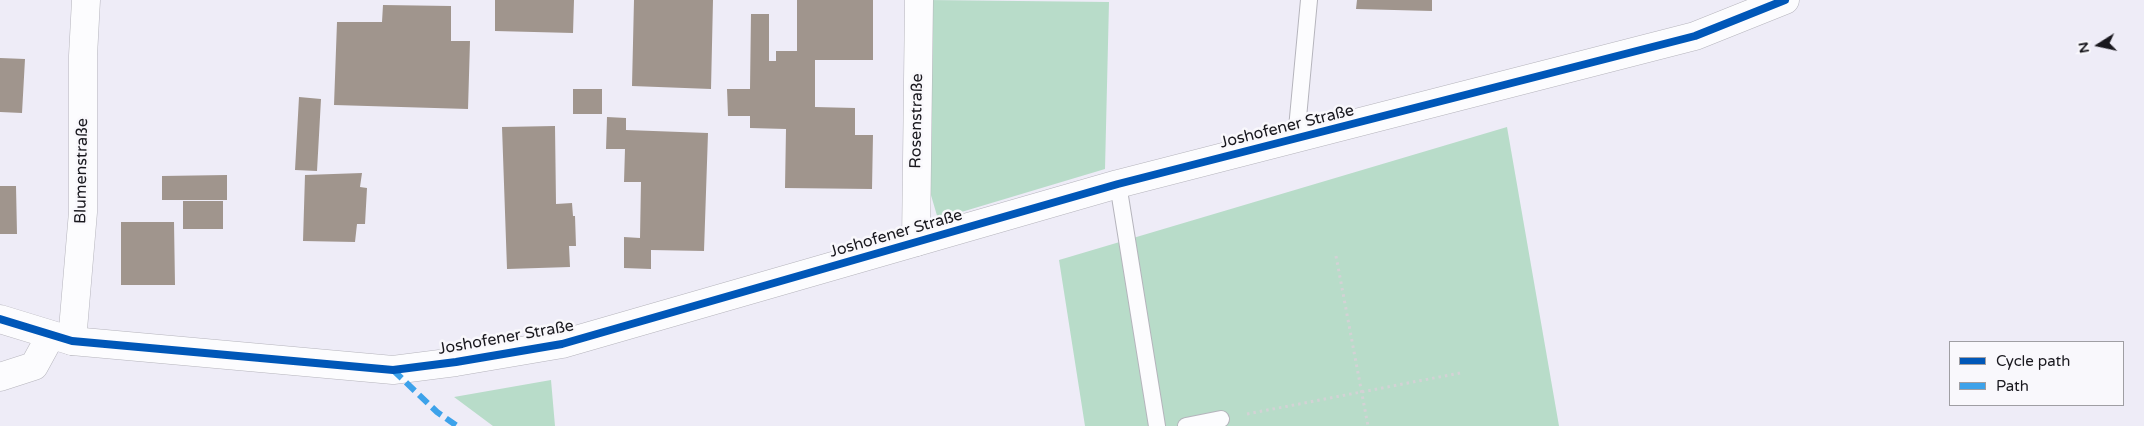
<!DOCTYPE html>
<html>
<head>
<meta charset="utf-8">
<style>
  body { margin:0 }
  #map { position:relative; width:2144px; height:426px; overflow:hidden; background:#eeecf7; font-family:"Varela Round",sans-serif }
  canvas { display:block }
  .legend { position:absolute; left:1949px; top:341px; width:175px; height:65px; box-sizing:border-box; background:#f9f8fc; border:1px solid #9f9ea3; margin:0; padding:6px 9px; list-style:none; font-size:15px; color:#19181e }
  .legend li { display:flex; align-items:center; gap:10px; height:25px }
  .legend b { width:25px; border:1px solid #9f9ea3 }
  .north { position:absolute; left:2074px; top:20px; width:50px; height:50px; -webkit-text-stroke:4px #f9f8fc; paint-order:stroke; rotate:260deg; font-size:14px; font-weight:700; line-height:20px; text-align:center; color:#19181e }
  .north::after { content:''; display:block; margin:auto; width:18px; height:22px; background:#19181e; clip-path:polygon(50% 0,100% 100%,50% 72%,0 100%) }
</style>
</head>
<body>
<div id="map">
<canvas width="2144" height="426"></canvas>
<ul class="legend">
<li><b style="height:6px;background:#0057b8"></b>Cycle path</li>
<li><b style="height:6px;background:#3da2ea"></b>Path</li>
</ul>
<div class="north">N</div>
</div>
<script>
const g = document.querySelector('canvas').getContext('2d');
g.lineJoin = 'round';
function fill(path, color) {
  g.fillStyle = color;
  g.fill(path, 'evenodd');
}
function shape(rows) {
  const path = new Path2D();
  for (const r of rows) {
    path.moveTo(r[0], r[1]);
    for (let i = 2; i < r.length; i += 2) path.lineTo(r[i], r[i + 1]);
  }
  return path;
}
function strokePath(path, color, width, dash) {
  g.strokeStyle = color;
  g.lineWidth = width;
  g.lineCap = dash ? 'butt' : 'round';
  g.setLineDash(dash || []);
  g.stroke(path);
}
function label(font, color, halo, rows, align = 'center') {
  g.font = font + ' "Varela Round",sans-serif';
  g.lineWidth = 5;
  g.setLineDash([]);
  g.textBaseline = 'middle';
  g.strokeStyle = halo;
  g.fillStyle = color;
  for (const [text, x, y, turn = 0] of rows) {
    g.save();
    g.translate(x, y);
    g.rotate((+turn || 0) * Math.PI / 180);
    g.textAlign = isNaN(turn) ? turn : align;
    if (halo) g.strokeText(text, 0, 0);
    g.fillText(text, 0, 0);
    g.restore();
  }
}
fill(shape([
  [928,0,1109,2,1105,169,938,219,928,185],
  [1507,127,1559,426,1085,426,1059,260],
  [551,380,555,426,493,426,454,397]
]), '#b8dcc9');
fill(shape([
  [495,0,574,0,573,33,495,31],
  [634,0,713,0,711,89,632,86],
  [797,0,873,0,873,60,815,60,815,107,855,108,855,135,873,135,872,189,785,188,786,129,750,128,750,116,728,116,727,89,750,89,751,14,769,14,769,61,776,61,776,51,797,51],
  [1357,0,1432,0,1432,11,1356,9],
  [383,5,451,6,451,41,470,41,468,109,334,105,337,22,382,22],
  [0,58,25,59,22,113,0,112],
  [573,89,602,89,602,114,573,114],
  [299,97,321,99,317,171,295,170],
  [607,117,626,118,626,130,708,133,704,251,651,250,651,269,624,268,624,237,640,238,641,182,624,182,625,149,606,149],
  [555,126,556,204,572,203,573,216,575,216,576,246,569,246,570,267,507,269,502,127],
  [362,173,360,187,367,188,365,224,357,224,355,242,303,241,305,175],
  [227,175,227,200,162,200,162,176],
  [0,186,16,186,17,234,0,234],
  [183,201,223,201,223,229,183,229],
  [121,222,174,222,175,285,121,285]
]), '#a0958d');
const lane = shape([
  [1296,139,1309,0],
  [1118,184,1157,426],
  [1186,426,1221,419]
]);
const street = shape([
  [916,242,919,0],
  [72,341,83,212,83,56,86,0],
  [0,377,34,366,51,335]
]);
const secondary = shape([
  [0,319,72,341,393,370,456,362,562,344,1118,184,1695,36,1785,0]
]);
strokePath(lane, '#b5b4bc', 18);
strokePath(street, '#b5b4bc', 29);
strokePath(secondary, '#b5b4bc', 29);
strokePath(shape([
  [1336,256,1368,426],
  [1247,414,1460,373]
]), '#d3d2d5', 3, [2.5, 4]);
strokePath(lane, '#fcfcfe', 16);
strokePath(street, '#fcfcfe', 28);
strokePath(secondary, '#fcfcfe', 28);
strokePath(shape([
  [393,370,437,412,457,426]
]), '#3da2ea', 6, [12, 6]);
strokePath(shape([
  [0,319,72,341,393,370,456,362,562,344,1118,184,1695,36,1785,0]
]), '#0057b8', 8);
label('16px', '#19181e', '#f9f8fc', [
  ["Rosenstraße",917,121,-89],
  ["Joshofener Straße",1287,127,-14],
  ["Blumenstraße",82,171,-89],
  ["Joshofener Straße",896,234,-16],
  ["Joshofener Straße",506,338,-10]
]);
</script>
</body>
</html>
